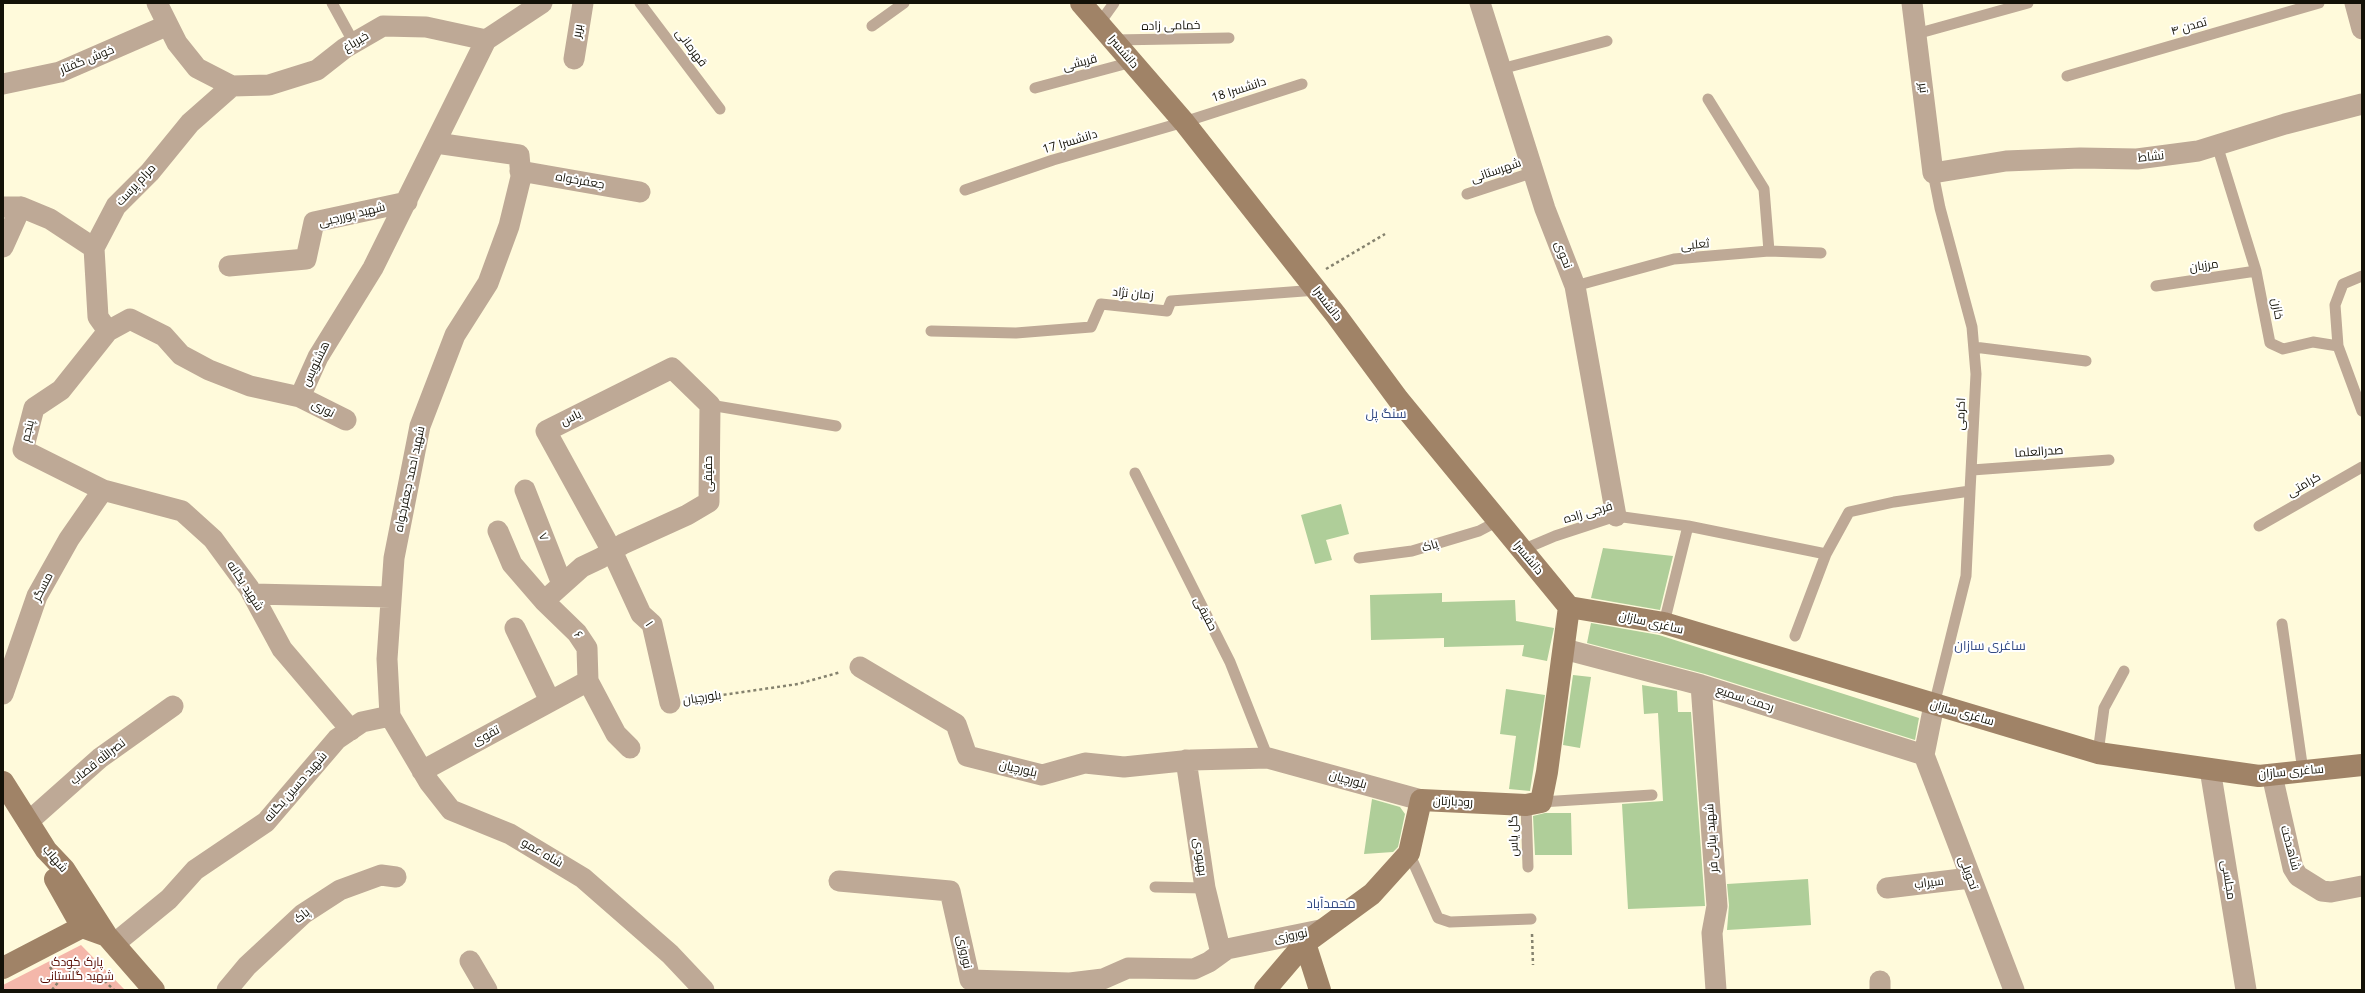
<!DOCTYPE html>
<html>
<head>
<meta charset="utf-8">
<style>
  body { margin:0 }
  #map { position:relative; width:2365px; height:993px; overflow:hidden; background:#fffadb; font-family:"Open Sans",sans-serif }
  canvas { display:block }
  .frame { position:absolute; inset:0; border:4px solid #131107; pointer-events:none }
</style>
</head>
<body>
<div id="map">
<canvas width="2365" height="993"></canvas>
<div class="frame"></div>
</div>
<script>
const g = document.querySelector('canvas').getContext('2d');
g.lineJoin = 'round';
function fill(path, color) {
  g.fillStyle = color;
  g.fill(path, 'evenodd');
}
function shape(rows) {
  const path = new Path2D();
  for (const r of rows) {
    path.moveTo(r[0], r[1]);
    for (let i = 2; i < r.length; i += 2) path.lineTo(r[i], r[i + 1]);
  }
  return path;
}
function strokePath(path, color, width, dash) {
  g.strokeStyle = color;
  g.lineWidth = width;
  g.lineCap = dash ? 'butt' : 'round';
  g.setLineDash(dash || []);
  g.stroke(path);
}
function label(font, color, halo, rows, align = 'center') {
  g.font = font + ' "Open Sans",Cairo,sans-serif';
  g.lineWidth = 4;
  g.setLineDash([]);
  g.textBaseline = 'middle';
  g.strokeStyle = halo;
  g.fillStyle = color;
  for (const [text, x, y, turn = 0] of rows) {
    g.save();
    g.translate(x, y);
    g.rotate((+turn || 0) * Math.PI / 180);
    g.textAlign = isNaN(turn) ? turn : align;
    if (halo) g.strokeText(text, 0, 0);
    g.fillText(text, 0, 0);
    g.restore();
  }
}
fill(shape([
  [81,945,125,990,3,990,3,985]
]), '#f4b7aa');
fill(shape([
  [1341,504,1349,534,1326,540,1332,560,1315,564,1301,515],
  [1603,548,1673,556,1660,610,1591,598],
  [1442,593,1442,602,1515,600,1516,621,1554,628,1547,661,1522,656,1524,645,1444,647,1444,638,1371,640,1370,595],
  [1591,623,1659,635,1919,718,1915,740,1705,674,1587,643],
  [1573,675,1591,677,1580,748,1563,745],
  [1642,685,1677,691,1678,712,1691,712,1705,906,1628,909,1622,804,1663,801,1658,713,1644,714],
  [1506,689,1545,695,1530,791,1509,789,1516,736,1500,734],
  [1372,799,1400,807,1405,814,1398,847,1393,852,1364,854],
  [1545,813,1571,813,1572,855,1535,855,1533,816],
  [1808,879,1811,925,1727,930,1729,905,1727,884]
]), '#afce99');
strokePath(shape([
  [1326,269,1385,234],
  [688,700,798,684,841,672],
  [1532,934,1533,965],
  [50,967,59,981],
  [52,990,59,981,84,961,114,990]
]), '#85826e', 2.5, [3, 3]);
strokePath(shape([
  [332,3,354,43],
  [640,3,720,109],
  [1099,24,1114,3],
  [872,26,904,3],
  [1916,34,2028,3],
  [1114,40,1229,38],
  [1501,69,1607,41],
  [2067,76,2319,3],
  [1035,88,1132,62],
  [1708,99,1764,189,1769,251],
  [2217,145,2256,271,2270,343,2283,349,2313,342,2338,346],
  [965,190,1053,160,1184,122,1302,84],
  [1467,194,1534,172],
  [2362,276,2343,284,2335,305,2338,346,2362,411],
  [1575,286,1674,259,1769,251,1821,253],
  [2156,286,2256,271],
  [931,331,1016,333,1091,327,1101,304,1167,311,1171,301,1317,290],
  [1974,347,2086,361],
  [710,405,836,426],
  [1972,470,2109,460],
  [1135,473,1230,662,1268,758],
  [2259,526,2362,467],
  [1522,550,1555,536,1616,516,1688,526,1826,554],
  [1359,558,1412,551,1479,531,1498,521],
  [1664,623,1688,526],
  [2282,624,2303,771],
  [1795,636,1826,554,1849,512,1894,502,1970,491,1976,374,1972,327,1940,208,1933,173],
  [1934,705,1966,576,1970,491],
  [2098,753,2104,708,2124,671],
  [1541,802,1652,795],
  [1526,805,1528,867],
  [1409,853,1438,918,1450,922,1531,919],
  [1155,887,1205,888]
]), '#bea996', 11);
strokePath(shape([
  [157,3,177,43,197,68,232,86,269,85,317,70,345,48,383,26,426,27,486,40],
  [1480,3,1545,209,1575,286,1616,516],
  [1912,3,1933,173,2006,161,2080,158,2137,159,2198,151,2285,124,2362,104],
  [2355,3,2362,29],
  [574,59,583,3],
  [3,84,60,72,168,25],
  [436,143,519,155,521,177,509,226,488,283,455,335,420,426,394,558,387,659,390,716,429,782,451,810,510,834,583,878,670,954,704,990],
  [520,171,640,192],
  [3,207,21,207,50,219,94,248],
  [3,247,21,207],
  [229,266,306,259,314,222,407,202],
  [108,331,98,317,94,248,116,206,150,172,190,123,232,86],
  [300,397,318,357,373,268,486,40,542,3],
  [346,420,300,397,250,386,209,370,181,355,164,336,130,319,108,331,61,390,34,408,23,450,103,490,182,511,213,539,249,588,282,649,351,730],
  [525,490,562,584],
  [498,531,512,564,544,601,577,633,587,648,588,681],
  [252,594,391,597],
  [544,601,582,567,601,558,623,544,687,515,709,502,710,405,672,368,546,431,612,551,641,614,652,624,670,703],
  [515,628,550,701],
  [1564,649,1701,685,1924,755],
  [860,667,956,724,967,756,1042,775,1085,763,1124,767,1192,760,1268,758,1421,800],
  [1701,685,1717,906,1712,933,1716,990],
  [3,694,37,596,69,539,103,490],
  [1924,755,2014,990],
  [1924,755,1934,705],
  [1186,760,1205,888,1221,953],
  [2210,769,2246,990],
  [422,771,588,681,616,734,630,748],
  [2272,775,2293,868,2298,876,2322,891,2331,892,2362,886],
  [28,822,100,758,173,706],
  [839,881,950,891,970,980,1070,983,1103,979,1128,968,1194,969,1209,962,1227,949,1320,930],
  [1887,888,1970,878],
  [114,944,169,899,195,870,266,822,337,739,362,722,390,716],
  [470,961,487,990],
  [1880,981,1880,990],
  [227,990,247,966,303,914,340,890,381,875,396,877]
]), '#bea996', 21);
strokePath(shape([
  [1081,3,1184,122,1336,315,1398,399,1569,607],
  [1569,607,1664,623,2098,753,2259,776,2362,765],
  [3,782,46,850,64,869,107,936],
  [55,879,82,927],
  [82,927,107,936,154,990],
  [1305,943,1320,990],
  [3,968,82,927],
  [1265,990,1305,943,1372,894,1409,853,1421,800,1526,805,1541,802,1547,772,1569,607]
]), '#a08367', 22);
label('12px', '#131107', '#fff', [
  ["خمامی زاده",1171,26,-1],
  ["تمدن ۴",2189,27,-16],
  ["بربر",578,31,-81],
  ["خیرباغ",356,42,-31],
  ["قهرمانی",691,48,53],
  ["دانشسرا",1123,52,49],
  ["خوش گفتار",87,60,-22],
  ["قریشی",1080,63,-15],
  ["تیر",1923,88,83],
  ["دانشسرا 18",1239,90,-18],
  ["دانشسرا 17",1070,142,-17],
  ["نشاط",2151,157,-6],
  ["شهرستانی",1496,171,-19],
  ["جعفرخواه",580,181,10],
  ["مرام پرست",136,185,-47],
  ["شهید پوررجبی",352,215,-14],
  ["ثعلبی",1695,245,-5],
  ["نحوی",1563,255,69],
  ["مرزبان",2204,266,-8],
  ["زمان نژاد",1133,294,5],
  ["دانشسرا",1327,304,52],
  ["خازن",2277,309,80],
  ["هشتویس",316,364,-64],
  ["نوری",323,409,27],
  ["اکرمی",1961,414,-88],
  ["یاس",571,418,-26],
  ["پنجم",28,431,-76],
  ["صدرالعلما",2039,452,-4],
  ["حقیقی",709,474,-90],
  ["شهید احمد جعفرخواه",410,479,-78],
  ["کرامتی",2304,485,-30],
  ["فرجی زاده",1588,513,-16],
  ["۷",543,537,68],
  ["پاک",1430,546,-17],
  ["دانشسرا",1528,558,50],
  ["شهید یگانه",245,586,57],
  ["مسگر",43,587,-63],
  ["حقیقی",1205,614,63],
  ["ساغری سازان",1651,623,13],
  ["۱",649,624,57],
  ["۶",578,635,53],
  ["بلورچیان",702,698,-8],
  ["رحمت سمیع",1745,699,18],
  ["ساغری سازان",1962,713,16],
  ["تقوی",486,736,-28],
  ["نصرالله قصاب",98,762,-38],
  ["بلورچیان",1018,769,13],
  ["ساغری سازان",2291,772,-5],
  ["بلورچیان",1348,780,16],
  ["شهید حسین یگانه",296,787,-49],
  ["رودبارتان",1453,802,2],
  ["گل یاس",1514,836,-91],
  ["شهید بیانی فر",1712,838,-94],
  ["شاهدخت",2290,848,75],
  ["شاه عمو",542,853,30],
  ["بهبودی",1200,857,82],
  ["شهاب",55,859,49],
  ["تحویلی",1968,873,69],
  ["مجلسی",2228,880,81],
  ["سیراب",1929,883,-7],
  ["پاک",302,916,-39],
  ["نوروزی",1291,936,-11],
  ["نوروزی",964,952,78]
]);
label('12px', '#570a01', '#fff', [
  ["پارک کودک",77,963],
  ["شهید گلستانی",77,977]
]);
label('13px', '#344b84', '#fff', [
  ["سنگ پل",1386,414],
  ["ساغری سازان",1990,646],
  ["محمدآباد",1331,904]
]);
</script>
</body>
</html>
